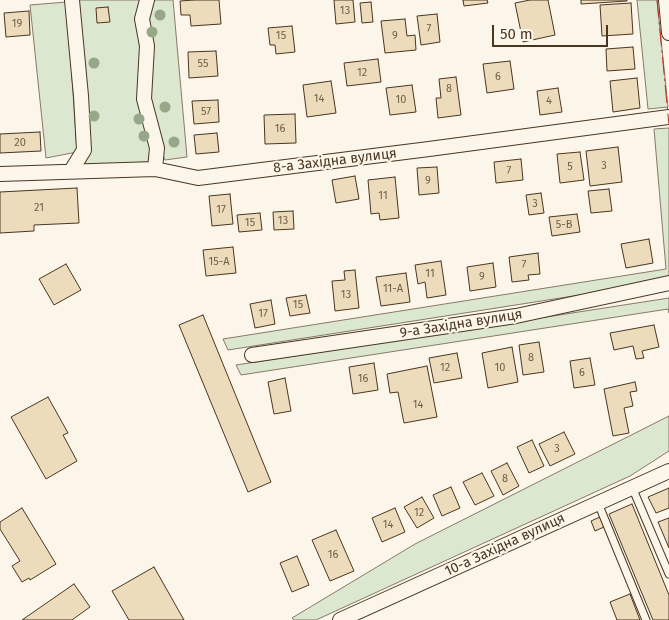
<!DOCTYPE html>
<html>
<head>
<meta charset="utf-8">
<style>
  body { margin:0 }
  #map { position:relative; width:669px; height:620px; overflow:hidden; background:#fbf6e9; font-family:"Fira Sans",sans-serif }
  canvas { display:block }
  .scale { position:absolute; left:492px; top:25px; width:116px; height:22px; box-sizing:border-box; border:2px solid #4a3520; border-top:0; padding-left:6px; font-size:15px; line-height:18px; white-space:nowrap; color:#4a3520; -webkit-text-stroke:4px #fbf6e9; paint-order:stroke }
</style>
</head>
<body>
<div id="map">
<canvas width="669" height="620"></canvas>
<div class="scale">50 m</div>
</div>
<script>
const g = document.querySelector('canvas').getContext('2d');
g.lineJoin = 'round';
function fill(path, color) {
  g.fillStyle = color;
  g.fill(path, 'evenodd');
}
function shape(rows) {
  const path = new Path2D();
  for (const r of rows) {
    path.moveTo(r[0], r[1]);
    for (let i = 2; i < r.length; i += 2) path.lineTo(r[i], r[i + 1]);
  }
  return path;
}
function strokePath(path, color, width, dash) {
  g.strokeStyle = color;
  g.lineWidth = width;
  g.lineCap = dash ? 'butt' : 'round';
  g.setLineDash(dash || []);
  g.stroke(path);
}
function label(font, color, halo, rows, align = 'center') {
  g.font = font + ' "Fira Sans",sans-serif';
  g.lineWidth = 4;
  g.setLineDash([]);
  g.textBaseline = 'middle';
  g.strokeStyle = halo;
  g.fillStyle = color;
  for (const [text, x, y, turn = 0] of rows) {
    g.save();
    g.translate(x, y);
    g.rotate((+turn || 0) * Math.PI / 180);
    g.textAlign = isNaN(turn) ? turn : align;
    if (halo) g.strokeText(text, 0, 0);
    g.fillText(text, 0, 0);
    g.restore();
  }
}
const green = shape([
  [76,0,142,0,152,147,151,162,79,166,76,0],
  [153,0,173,0,187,157,165,160,161,150,148,98,148,17,153,0],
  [637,0,657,0,668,107,648,109,637,0],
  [67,2,77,152,46,158,30,5,67,2],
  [669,128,669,281,228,350,223,339,666,269,654,129,669,128],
  [669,298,669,313,668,309,241,375,236,365,669,298],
  [669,416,669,451,630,476,316,620,294,620,292,618,415,544,669,416]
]);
fill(green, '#dce7d0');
strokePath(green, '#887966', 1);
const building = shape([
  [194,0,219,0,221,24,191,26,190,15,181,15,180,1,194,0],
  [334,0,353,0,355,22,336,24,334,0],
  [463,0,487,0,488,3,464,6,463,0],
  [530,0,548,0,555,35,523,42,515,3,530,0],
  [581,0,627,0,627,1,581,4,581,0],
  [371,2,373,22,362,23,360,3,371,2],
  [631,3,633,34,602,36,600,5,631,3],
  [108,7,110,22,97,23,96,8,108,7],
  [29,11,30,35,6,37,4,13,29,11],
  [437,14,440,42,421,45,417,16,437,14],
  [405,19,407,36,415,35,416,50,385,53,381,21,405,19],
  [292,26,295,52,276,54,275,45,270,45,268,28,292,26],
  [633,47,635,69,607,71,606,49,633,47],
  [216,51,218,76,189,78,188,52,216,51],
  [378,59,381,82,347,86,344,63,378,59],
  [510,61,514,89,487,93,483,64,510,61],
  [456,77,461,115,438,118,436,98,441,98,439,79,456,77],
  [637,78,640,108,613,112,610,81,637,78],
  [331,81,336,113,307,117,303,85,331,81],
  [412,85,416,112,390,115,386,88,412,85],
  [558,88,562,112,540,115,537,91,558,88],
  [218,100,219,122,194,124,192,101,218,100],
  [295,114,296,143,265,144,264,115,295,114],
  [40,132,41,151,0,153,0,134,40,132],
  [217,133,219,152,196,154,194,135,217,133],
  [618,147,622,182,590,186,586,151,618,147],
  [580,152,584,180,560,183,557,154,580,152],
  [521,159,523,180,496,183,494,162,521,159],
  [437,167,439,193,419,195,417,168,437,167],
  [355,176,359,199,336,203,332,180,355,176],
  [395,177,399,218,380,220,379,213,371,214,368,180,395,177],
  [77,188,79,223,34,225,34,231,0,233,0,192,77,188],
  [609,189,612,211,591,213,588,191,609,189],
  [541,193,544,213,529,215,526,195,541,193],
  [230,194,233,224,212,226,209,196,230,194],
  [293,211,294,229,274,230,273,212,293,211],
  [260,213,262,230,239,232,237,215,260,213],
  [577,214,580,232,552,236,549,217,577,214],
  [649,239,653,263,626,268,621,244,649,239],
  [233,247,236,273,206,276,203,250,233,247],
  [538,253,540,274,528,275,529,280,512,282,509,257,538,253],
  [441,261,446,295,427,298,425,282,418,284,415,265,441,261],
  [493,263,496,287,470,291,467,267,493,263],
  [66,264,81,290,54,305,39,279,66,264],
  [355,270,359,308,335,311,332,281,345,280,344,271,355,270],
  [406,273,410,302,381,306,376,277,406,273],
  [306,295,310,313,290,316,286,298,306,295],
  [271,300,275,324,255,328,250,304,271,300],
  [203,315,271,482,248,492,179,325,203,315],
  [654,325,659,347,642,351,644,358,636,359,633,346,614,350,610,333,654,325],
  [539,342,544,372,523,375,519,345,539,342],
  [512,347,518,382,488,388,482,353,512,347],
  [457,353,462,378,434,383,429,358,457,353],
  [590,358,595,385,574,388,570,361,590,358],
  [374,363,378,390,353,394,349,367,374,363],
  [427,366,437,417,404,423,398,392,390,393,387,374,427,366],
  [285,378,291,411,274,414,268,382,285,378],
  [635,382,637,391,630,392,633,406,624,408,629,433,613,436,604,389,635,382],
  [48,397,68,433,63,435,77,461,46,479,11,417,48,397],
  [564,432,575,454,550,466,539,444,564,432],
  [532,440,544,466,529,473,517,447,532,440],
  [507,463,519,486,503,495,491,471,507,463],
  [482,473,494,496,475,505,463,482,482,473],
  [451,487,460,508,442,516,433,495,451,487],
  [669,488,669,508,656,513,648,497,669,488],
  [422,497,434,518,417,528,404,507,422,497],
  [632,504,669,595,669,620,653,620,609,514,632,504],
  [22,508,56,564,30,580,29,578,22,582,12,566,20,561,0,529,0,522,22,508],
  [395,508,405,532,382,542,372,518,395,508],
  [600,517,604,527,595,531,591,521,600,517],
  [669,518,669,548,658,522,669,518],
  [336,530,354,571,330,581,312,540,336,530],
  [297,556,309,585,292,592,280,563,297,556],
  [154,567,184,620,129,620,112,591,154,567],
  [74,584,90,607,72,620,22,620,74,584],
  [630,594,640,620,617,620,610,602,630,594]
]);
fill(building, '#ecdcbc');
strokePath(building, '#4a3520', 1);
const lane = shape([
  [632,487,669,574],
  [598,503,646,620]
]);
const street = shape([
  [147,0,142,19,147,46,144,99,157,148,155,169],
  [666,0,669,33],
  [71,171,84,150,81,96,72,0],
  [0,174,155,169,198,178,429,149,669,117],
  [252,355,516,316,669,283],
  [340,620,669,471]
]);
strokePath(lane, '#4a3520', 9);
strokePath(street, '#4a3520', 16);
strokePath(lane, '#fbf6e9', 7);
strokePath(street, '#fbf6e9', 14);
strokePath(shape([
  [657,0,669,125]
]), '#c62828', 1, [18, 4, 2.5, 4]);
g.fillStyle = '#96a887';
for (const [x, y] of [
  [160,15],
  [152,32],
  [94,63],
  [165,107],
  [94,116],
  [139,119],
  [144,136],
  [174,142]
]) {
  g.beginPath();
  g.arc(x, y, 5.5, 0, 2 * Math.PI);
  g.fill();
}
label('11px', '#725f47', null, [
  ["13",345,11],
  ["19",17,24],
  ["7",429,29],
  ["15",281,36],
  ["9",395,36],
  ["55",203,64],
  ["12",362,73],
  ["6",498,77],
  ["8",449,89],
  ["14",319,99],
  ["10",401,100],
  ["4",549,101],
  ["57",206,112],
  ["16",280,129],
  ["20",20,143],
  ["3",604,166],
  ["5",570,167],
  ["7",509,171],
  ["9",428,181],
  ["11",383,196],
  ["3",535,204],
  ["21",39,208],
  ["17",221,210],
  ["13",283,221],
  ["15",250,223],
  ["5-В",564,225],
  ["15-А",219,262],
  ["7",524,265],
  ["11",430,274],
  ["9",482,277],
  ["11-А",393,289],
  ["13",346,295],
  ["15",298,305],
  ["17",263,314],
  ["8",531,358],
  ["12",445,368],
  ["10",500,368],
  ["6",582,373],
  ["16",363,379],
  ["14",418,405],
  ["3",557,449],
  ["8",505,479],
  ["12",419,513],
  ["14",388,525],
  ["16",333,555]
]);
label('14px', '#4a3520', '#fbf6e9', [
  ["8-а Західна вулиця",335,161,-7],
  ["9-а Західна вулиця",461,324,-9],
  ["10-а Західна вулиця",505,545,-25]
]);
</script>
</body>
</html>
